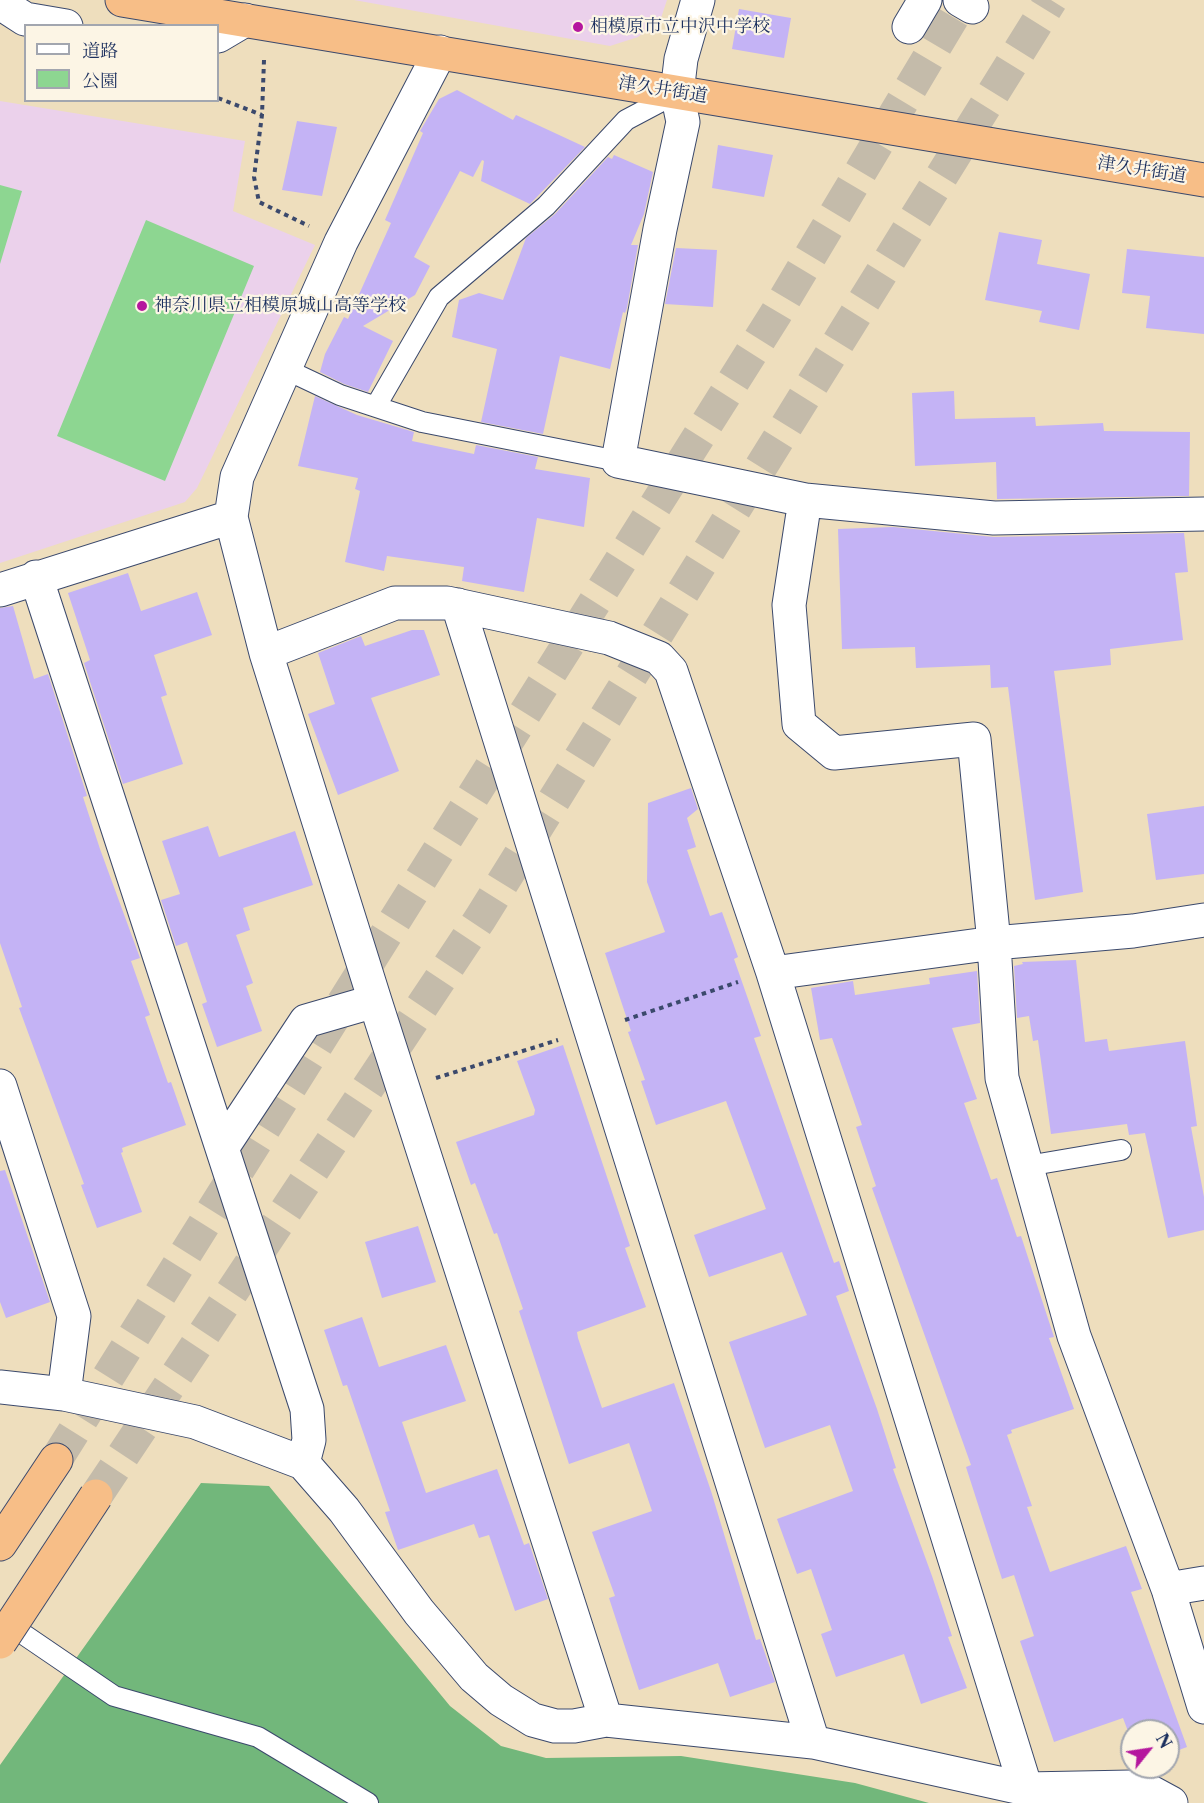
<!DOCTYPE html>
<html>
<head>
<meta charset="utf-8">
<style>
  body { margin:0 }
  #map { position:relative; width:1204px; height:1803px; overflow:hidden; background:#eedebd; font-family:"Libre Caslon Text","Noto Serif JP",serif }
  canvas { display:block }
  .legend { position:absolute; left:24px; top:24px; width:195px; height:78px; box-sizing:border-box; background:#fcf5e5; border:2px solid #a2a6af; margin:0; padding:8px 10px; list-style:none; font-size:18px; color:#1b2f5e }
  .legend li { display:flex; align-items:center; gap:12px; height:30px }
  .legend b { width:30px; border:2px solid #a2a6af }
  .north { position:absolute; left:1120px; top:1719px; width:60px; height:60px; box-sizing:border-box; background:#fcf5e5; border:2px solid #a2a6af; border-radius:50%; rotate:60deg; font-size:16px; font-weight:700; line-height:24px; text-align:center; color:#1b2f5e }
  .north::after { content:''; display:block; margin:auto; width:21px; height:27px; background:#b5179e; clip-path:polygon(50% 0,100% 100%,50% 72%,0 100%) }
</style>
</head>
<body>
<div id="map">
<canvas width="1204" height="1803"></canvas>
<ul class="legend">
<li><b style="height:8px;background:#fff"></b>道路</li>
<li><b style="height:16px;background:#8dd691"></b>公園</li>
</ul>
<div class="north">N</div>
</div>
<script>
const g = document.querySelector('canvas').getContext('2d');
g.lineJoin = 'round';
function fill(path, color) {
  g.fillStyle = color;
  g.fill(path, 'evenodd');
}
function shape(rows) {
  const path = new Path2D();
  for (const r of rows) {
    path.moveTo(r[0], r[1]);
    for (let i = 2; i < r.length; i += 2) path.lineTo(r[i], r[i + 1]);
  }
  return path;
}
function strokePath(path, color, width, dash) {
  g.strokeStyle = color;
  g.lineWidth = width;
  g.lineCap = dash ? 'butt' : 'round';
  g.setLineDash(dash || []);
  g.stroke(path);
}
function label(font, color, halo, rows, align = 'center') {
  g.font = font + ' "Libre Caslon Text","Noto Serif JP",serif';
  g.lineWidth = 4.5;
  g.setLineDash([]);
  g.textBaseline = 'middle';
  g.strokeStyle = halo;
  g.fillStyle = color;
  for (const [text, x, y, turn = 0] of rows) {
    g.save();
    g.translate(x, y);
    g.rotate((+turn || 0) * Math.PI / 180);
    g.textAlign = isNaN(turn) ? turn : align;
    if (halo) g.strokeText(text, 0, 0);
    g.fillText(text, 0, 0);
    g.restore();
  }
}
fill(shape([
  [354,0,667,0,661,18,638,37,610,46],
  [0,101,245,141,233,211,315,245,197,488,185,502,0,563]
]), '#ebd1eb');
fill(shape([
  [0,185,22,191,0,264],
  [146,220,254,266,165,481,57,436]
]), '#8dd691');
fill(shape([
  [201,1483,269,1486,450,1706,501,1746,546,1758,681,1756,855,1783,929,1803,0,1803,0,1765]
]), '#72b77b');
fill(shape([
  [739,9,791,18,784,58,732,49],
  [457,90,513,120,516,115,585,147,530,204,481,181,484,161,482,160,473,177,460,171,414,257,430,266,415,295,363,326,393,341,368,392,344,384,320,372,325,354,344,317,348,319,391,223,385,220,423,133,420,131,439,99],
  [297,121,337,127,322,196,282,190],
  [718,145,773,155,764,197,712,188],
  [614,155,653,172,644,214,631,245,638,245,627,308,625,313,623,312,610,369,560,356,543,434,481,422,497,349,452,337,459,300,479,293,503,300,526,238,555,214,608,157,612,159],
  [999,232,1042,240,1037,264,1090,274,1079,330,1039,322,1042,311,985,300],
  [676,248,717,250,713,307,665,304],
  [1127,249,1204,257,1204,334,1146,328,1150,296,1122,293],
  [954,391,955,419,1035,417,1036,426,1103,423,1104,431,1190,432,1189,496,997,499,996,462,915,466,912,393],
  [315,396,357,415,414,432,412,441,474,454,476,445,538,457,535,469,590,478,584,527,537,518,524,592,462,581,464,567,387,556,384,571,345,562,360,491,355,489,358,478,298,466],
  [893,527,994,537,1184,533,1188,572,1175,573,1183,640,1110,649,1111,665,1054,671,1083,892,1035,900,1008,687,991,688,990,665,916,668,915,647,842,649,838,529],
  [128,573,141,611,197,592,212,635,154,655,167,695,161,697,183,764,123,784,84,663,90,660,68,593],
  [13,606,34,679,48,674,87,796,83,797,100,849,140,958,131,961,150,1015,145,1017,168,1083,171,1082,186,1125,122,1148,123,1152,121,1153,142,1212,97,1228,81,1185,84,1184,19,1008,22,1007,0,943,0,608],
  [412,630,424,630,440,675,371,698,399,771,338,795,308,714,335,704,318,653,361,636,365,646],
  [691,788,698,809,687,818,696,847,687,850,710,916,722,912,738,957,734,959,761,1036,754,1038,834,1263,839,1261,849,1291,836,1296,877,1409,896,1468,893,1469,932,1576,952,1636,948,1637,967,1688,921,1704,904,1654,836,1677,821,1634,832,1630,811,1569,797,1574,777,1519,853,1491,830,1425,765,1448,729,1342,807,1315,782,1252,709,1277,694,1235,766,1209,726,1101,656,1125,641,1081,645,1080,628,1032,631,1031,605,953,665,932,647,882,648,803],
  [1204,806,1204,874,1156,880,1147,814],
  [208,826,219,857,295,831,313,885,243,908,250,930,236,935,253,983,246,986,262,1031,217,1047,202,1004,207,1002,187,942,176,946,161,900,180,894,162,841],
  [1076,960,1085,1042,1107,1039,1109,1051,1185,1041,1197,1126,1191,1127,1204,1197,1204,1230,1168,1238,1145,1133,1129,1135,1127,1124,1051,1134,1038,1040,1033,1041,1029,1016,1017,1018,1014,966,1023,964,1022,962],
  [977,971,980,1023,952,1028,977,1099,964,1103,991,1180,997,1178,1017,1237,1021,1236,1054,1337,1049,1338,1074,1409,1011,1430,1012,1433,1007,1435,1032,1506,1027,1507,1050,1572,1126,1546,1142,1589,1131,1592,1187,1747,1168,1754,1168,1731,1132,1731,1132,1742,1123,1718,1054,1742,1020,1641,1034,1636,1014,1575,1002,1579,966,1467,971,1465,872,1188,876,1186,856,1127,862,1125,832,1038,820,1040,811,988,853,981,855,995,930,984,929,978],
  [563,1045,630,1246,625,1248,646,1307,577,1332,578,1338,602,1408,674,1383,711,1491,756,1640,760,1639,775,1682,730,1697,718,1663,639,1690,609,1598,615,1596,592,1532,652,1511,629,1443,569,1464,519,1311,523,1309,497,1233,494,1234,475,1183,471,1185,456,1142,534,1115,535,1110,517,1061],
  [5,1170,50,1302,6,1318,0,1302,0,1171],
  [418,1226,436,1282,382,1298,365,1242],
  [362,1317,379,1367,446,1345,466,1401,402,1422,426,1493,497,1469,524,1545,529,1543,548,1599,515,1611,489,1535,479,1538,474,1524,398,1550,385,1512,390,1511,347,1385,343,1386,324,1330]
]), '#c4b3f5');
strokePath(shape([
  [56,1460,775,315,963,0],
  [96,1496,480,919,1051,0]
]), '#c4bbaa', 33, [33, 16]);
const service = shape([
  [285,369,340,395,422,422,618,461],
  [376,406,439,297,546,206,626,120,677,93],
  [1027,1166,1121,1150],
  [4,1621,114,1696,258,1737,368,1803]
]);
const minor = shape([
  [698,0,681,59,677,93,683,122,660,229,618,461,805,500,789,605,799,724,834,753,974,739,994,943,1002,1078,1074,1336,1168,1589,1204,1707],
  [960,0,972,7],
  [0,3,25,19,66,26],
  [909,27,925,0],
  [218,36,245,20],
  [440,52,341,242,237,477,231,517,266,653,375,1001,606,1720],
  [805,500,994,518,1204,514],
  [36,577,307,1409,309,1440,303,1463],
  [0,590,231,517],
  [458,605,813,1742],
  [266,653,395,603,447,603,609,638,659,658,671,671,773,973,1026,1789],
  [773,973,994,943,1133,931,1204,920],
  [0,1086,74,1316,64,1394],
  [222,1148,306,1021,375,1001],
  [0,1387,64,1394,195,1422,303,1463,344,1510,419,1612,474,1677,501,1700,533,1720,555,1726,574,1726,606,1720,813,1742,1026,1789,1131,1787,1147,1790,1171,1803],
  [1168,1589,1204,1583]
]);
const trunk = shape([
  [122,0,1204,180]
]);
const motorway = shape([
  [0,1544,56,1460]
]);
strokePath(service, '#3b496c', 22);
strokePath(minor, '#3b496c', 35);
strokePath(trunk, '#3b496c', 35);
strokePath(motorway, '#3b496c', 35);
strokePath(shape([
  [264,60,262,115,254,177,259,202,309,226],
  [218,98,262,115],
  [625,1020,738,982],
  [436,1078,558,1040]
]), '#3b496c', 4, [4.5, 4.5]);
strokePath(service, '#fff', 20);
strokePath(minor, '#fff', 33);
strokePath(trunk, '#f7be87', 33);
strokePath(motorway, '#f7be87', 33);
const motorwayBridge = shape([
  [0,1642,96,1496]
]);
strokePath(motorwayBridge, '#3b496c', 35, []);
strokePath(motorwayBridge, '#f7be87', 33);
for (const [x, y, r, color] of [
  [578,27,6,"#b5179e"],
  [142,306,6,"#b5179e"]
]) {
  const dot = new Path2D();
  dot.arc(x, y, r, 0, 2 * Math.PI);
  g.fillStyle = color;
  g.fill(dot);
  strokePath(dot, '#fcf5e5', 2);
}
label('18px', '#1b2f5e', '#fcf5e5', [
  ["相模原市立中沢中学校",590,27],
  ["神奈川県立相模原城山高等学校",154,306]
], 'left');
label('18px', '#1b2f5e', '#fcf5e5', [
  ["津久井街道",663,90,9],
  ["津久井街道",1142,170,9]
]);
</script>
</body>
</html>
